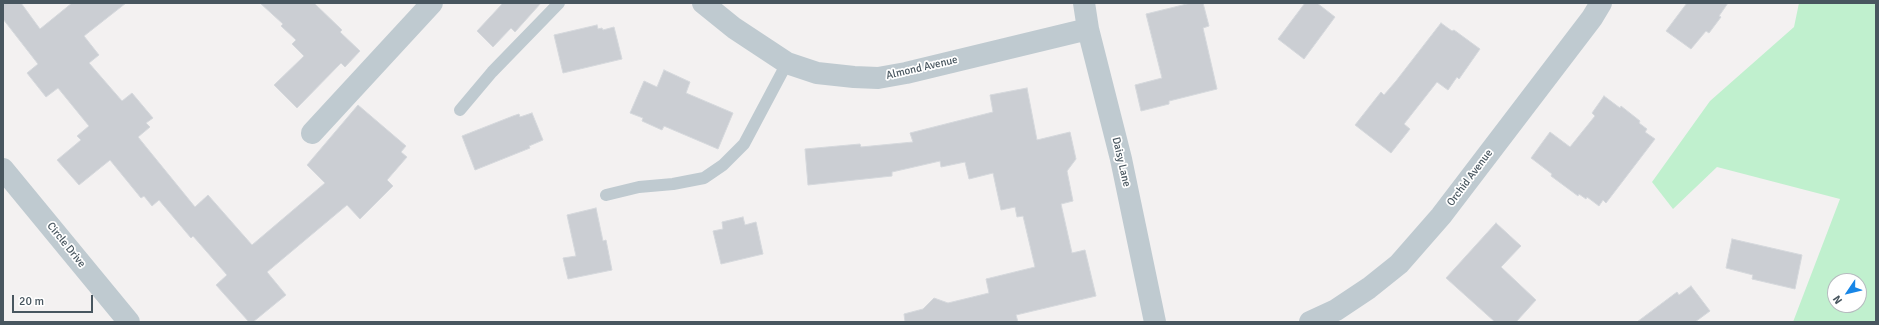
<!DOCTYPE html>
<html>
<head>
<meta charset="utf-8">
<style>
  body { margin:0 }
  #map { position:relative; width:1879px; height:325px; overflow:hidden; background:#f3f1f1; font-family:Signika,sans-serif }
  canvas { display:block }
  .frame { position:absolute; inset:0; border:4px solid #48565f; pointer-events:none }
  .north { position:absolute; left:1827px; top:273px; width:40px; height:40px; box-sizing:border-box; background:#fff; border:1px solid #b6bbbf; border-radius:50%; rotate:235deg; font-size:11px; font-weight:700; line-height:16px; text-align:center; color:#48565f }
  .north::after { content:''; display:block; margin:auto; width:14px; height:18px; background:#1886e6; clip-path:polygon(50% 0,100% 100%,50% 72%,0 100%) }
  .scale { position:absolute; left:12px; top:295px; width:81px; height:18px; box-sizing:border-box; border:2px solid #48565f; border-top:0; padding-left:5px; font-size:12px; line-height:14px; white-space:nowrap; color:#48565f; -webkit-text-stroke:3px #fff; paint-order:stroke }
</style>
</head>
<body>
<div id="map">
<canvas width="1879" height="325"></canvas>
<div class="frame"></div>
<div class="north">N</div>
<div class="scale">20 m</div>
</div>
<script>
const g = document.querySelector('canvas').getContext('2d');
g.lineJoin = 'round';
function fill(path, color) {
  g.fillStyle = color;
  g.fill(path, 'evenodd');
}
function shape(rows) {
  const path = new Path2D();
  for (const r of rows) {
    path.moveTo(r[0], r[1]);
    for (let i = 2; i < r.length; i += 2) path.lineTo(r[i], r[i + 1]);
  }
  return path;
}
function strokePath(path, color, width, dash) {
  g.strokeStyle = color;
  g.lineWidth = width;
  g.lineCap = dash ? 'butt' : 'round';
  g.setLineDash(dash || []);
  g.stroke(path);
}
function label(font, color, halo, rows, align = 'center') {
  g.font = font + ' Signika,sans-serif';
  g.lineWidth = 3.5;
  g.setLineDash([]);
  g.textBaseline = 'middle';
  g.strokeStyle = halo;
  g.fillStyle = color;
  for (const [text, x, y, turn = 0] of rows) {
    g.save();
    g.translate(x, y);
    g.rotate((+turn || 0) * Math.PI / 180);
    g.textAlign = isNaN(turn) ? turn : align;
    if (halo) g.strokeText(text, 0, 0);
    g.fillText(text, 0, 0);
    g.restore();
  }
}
fill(shape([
  [1799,3,1876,3,1876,322,1793,322,1840,199,1717,167,1673,209,1652,182,1710,101,1794,27],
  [1835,281,1859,281,1859,305,1835,305]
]), '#c0f0ce');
const building = shape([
  [3,3,21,3,40,29,72,3,126,3,84,36,99,55,89,63,122,101,132,93,153,118,146,123,150,127,138,137,195,207,208,195,252,245,325,183,307,165,358,105,406,146,401,152,407,157,387,180,393,186,360,219,347,205,267,272,286,295,253,322,249,322,216,285,227,275,193,236,191,238,159,200,152,206,144,196,141,198,110,160,79,185,57,160,81,140,77,136,89,126,58,88,46,97,27,73,38,64,3,19,3,3],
  [260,3,314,3,342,30,340,32,360,51,345,67,341,63,297,108,274,85,304,56,292,44,296,40,281,26,283,24,260,3],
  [503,3,541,3,515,32,511,28,493,47,477,31,503,3],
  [1191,3,1203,3,1209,26,1203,28,1217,89,1169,101,1169,104,1141,111,1135,85,1162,78,1146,14,1191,3],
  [1305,3,1317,3,1335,17,1304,59,1278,39,1305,3],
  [1687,3,1728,3,1719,16,1721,17,1709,33,1706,31,1691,49,1666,31,1687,3],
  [1441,23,1452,31,1454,30,1480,49,1459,79,1457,77,1448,90,1437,82,1404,124,1410,129,1391,153,1355,125,1381,92,1384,95,1396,81,1441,23],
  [597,25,598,29,602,28,603,30,614,27,622,59,563,73,554,35,597,25],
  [664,70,690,82,686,93,733,113,718,149,664,126,662,130,642,121,643,118,630,113,644,81,657,87,664,70],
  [1027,88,1037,140,1070,132,1076,159,1067,171,1073,201,1061,204,1072,253,1085,250,1096,296,1016,315,1018,322,905,322,904,314,923,309,934,298,948,303,989,293,986,279,1035,267,1023,216,1017,217,1015,207,1001,210,993,173,969,179,965,162,941,167,940,161,892,172,892,176,808,185,805,149,860,144,861,147,913,142,910,133,993,112,990,95,1027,88],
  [1604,96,1620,108,1621,106,1640,121,1639,123,1647,129,1645,132,1655,139,1606,203,1603,200,1599,206,1587,197,1586,199,1579,194,1578,196,1551,176,1552,174,1531,158,1550,132,1570,147,1595,116,1592,113,1604,96],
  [532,113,543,140,529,146,530,148,475,170,462,136,513,116,519,114,520,117,532,113],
  [596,208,603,241,606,240,612,270,568,279,563,258,576,256,567,215,596,208],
  [743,217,745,225,756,222,763,254,721,264,713,231,723,229,722,222,743,217],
  [1496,223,1521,246,1501,267,1536,300,1516,322,1495,322,1446,278,1496,223],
  [1732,239,1802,255,1795,289,1752,279,1753,275,1726,268,1732,239],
  [1691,286,1710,311,1695,322,1637,322,1677,292,1679,295,1691,286]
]);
fill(building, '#cbced3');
strokePath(building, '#d5d8dc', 1);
strokePath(shape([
  [460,110,492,72,559,3],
  [606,195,639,187,673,184,704,178,723,165,744,144,787,63]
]), '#bfcad0', 12);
strokePath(shape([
  [703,3,734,28,787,63,817,73,854,77,878,78,906,73,1088,29],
  [1084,3,1088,29,1121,159,1155,322],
  [312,133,432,3],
  [3,169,129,322],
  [1310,322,1336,310,1369,288,1399,264,1441,216,1592,18,1601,3]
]), '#bfcad0', 22);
label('11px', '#48565f', '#fff', [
  ["Almond Avenue",922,68,-13],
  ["Daisy Lane",1121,162,77],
  ["Orchid Avenue",1470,178,-53],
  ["Circle Drive",66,245,51]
]);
</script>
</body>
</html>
